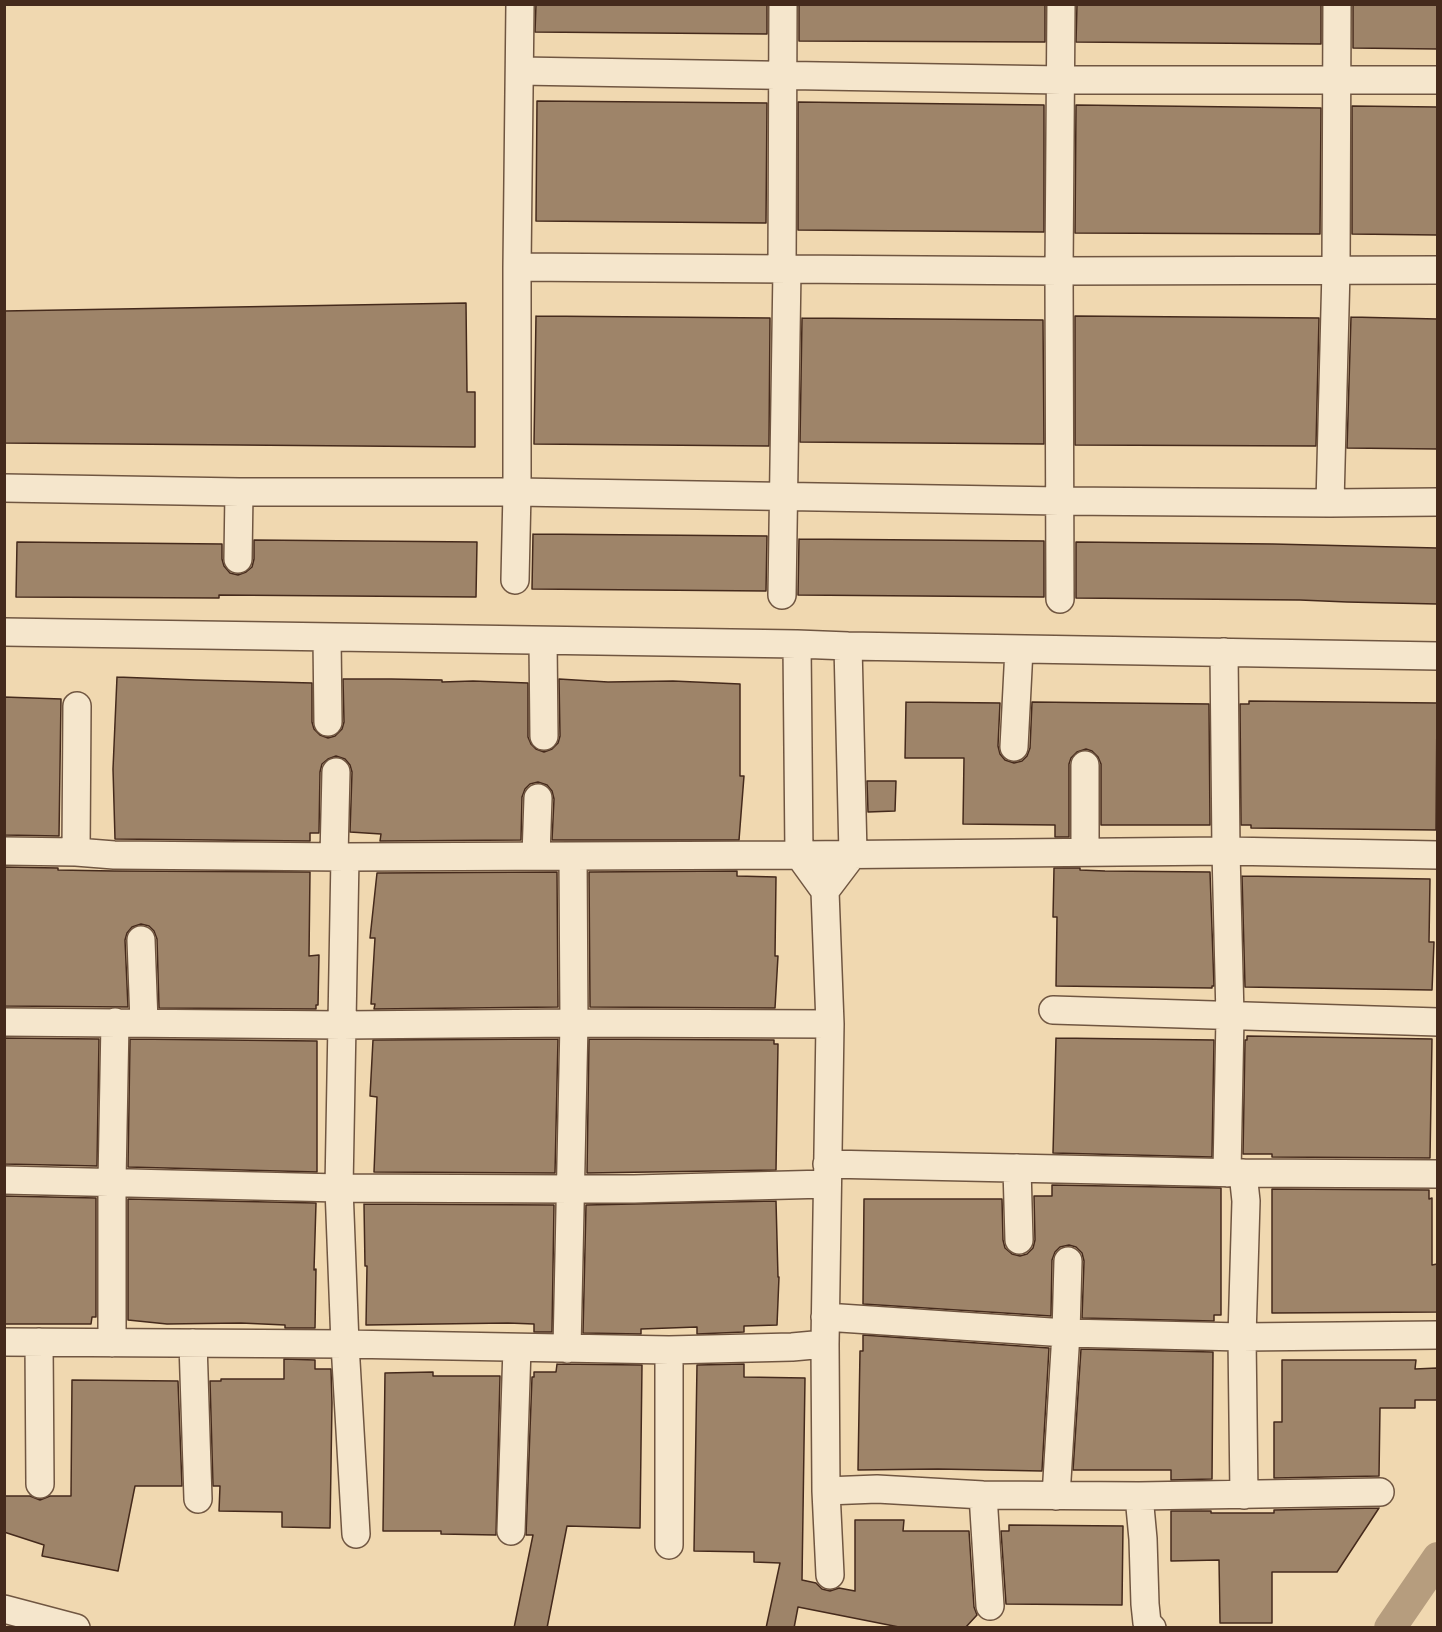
<!DOCTYPE html>
<html>
<head>
<meta charset="utf-8">
<style>
  body { margin:0 }
  #map { position:relative; width:1442px; height:1632px; overflow:hidden; background:#f0d8b0; font-family:"Libre Caslon Text",serif }
  canvas { display:block }
  .frame { position:absolute; inset:0; border:6px solid #452a1c; pointer-events:none }
</style>
</head>
<body>
<div id="map">
<canvas width="1442" height="1632"></canvas>
<div class="frame"></div>
</div>
<script>
const g = document.querySelector('canvas').getContext('2d');
g.lineJoin = 'round';
function shape(rows) {
  const path = new Path2D();
  for (const r of rows) {
    path.moveTo(r[0], r[1]);
    for (let i = 2; i < r.length; i += 2) path.lineTo(r[i], r[i + 1]);
  }
  return path;
}
function strokePath(path, color, width, dash) {
  g.strokeStyle = color;
  g.lineWidth = width;
  g.lineCap = dash ? 'butt' : 'round';
  g.setLineDash(dash || []);
  g.stroke(path);
}
function fill(path, color) {
  g.fillStyle = color;
  g.fill(path, 'evenodd');
}
strokePath(shape([
  [1390,1628,1438,1558]
]), '#b69d7e', 32);
const building = shape([
  [536,4,767,4,767,34,535,32,536,4],
  [799,4,1045,4,1045,42,799,41,799,4],
  [1077,4,1321,4,1321,44,1076,42,1077,4],
  [1353,4,1437,4,1437,49,1353,48,1353,4],
  [537,101,767,103,766,223,536,221,537,101],
  [798,102,1044,105,1044,232,798,230,798,102],
  [1076,105,1321,108,1320,234,1075,233,1076,105],
  [1352,106,1437,107,1437,235,1352,234,1352,106],
  [466,303,467,392,475,392,475,447,4,443,4,311,466,303],
  [536,316,770,318,769,446,534,444,536,316],
  [1075,316,1319,318,1316,446,1075,445,1075,316],
  [1351,317,1437,319,1437,449,1347,448,1351,317],
  [802,318,1043,320,1044,444,800,442,802,318],
  [533,534,767,536,766,591,532,589,533,534],
  [799,539,1044,541,1044,597,798,595,799,539],
  [254,540,477,542,476,597,219,595,219,598,16,597,17,542,222,544,222,559,224,566,230,573,238,575,246,572,252,567,254,559,254,540],
  [1076,542,1273,544,1437,548,1437,604,1347,602,1300,600,1076,598,1076,542],
  [117,677,196,680,312,683,312,722,314,729,320,735,328,738,335,736,342,729,344,722,343,679,391,679,442,680,442,682,473,681,528,683,528,737,531,744,536,749,544,752,552,749,558,743,560,736,559,679,608,682,673,681,740,684,740,776,744,776,739,840,552,840,554,799,552,791,547,785,538,782,530,784,525,789,522,797,521,840,380,841,381,834,350,832,352,772,350,765,345,759,336,756,328,759,322,764,320,772,319,833,310,833,310,841,115,839,113,769,117,677],
  [4,697,61,699,59,836,4,835,4,697],
  [1249,701,1437,703,1436,830,1251,828,1251,825,1241,825,1240,704,1249,704,1249,701],
  [906,702,1000,703,998,746,1000,754,1005,760,1014,763,1022,761,1027,756,1030,748,1032,702,1209,704,1210,825,1101,825,1101,764,1098,757,1092,751,1086,749,1077,752,1071,758,1069,764,1069,837,1055,837,1055,825,963,824,964,758,905,758,906,702],
  [867,781,896,781,895,811,868,812,867,781],
  [4,867,58,868,58,870,114,871,310,872,309,956,319,955,318,1005,316,1005,316,1009,159,1008,157,939,154,931,149,926,141,924,132,927,127,933,125,940,128,1007,4,1006,4,867],
  [1054,868,1080,868,1080,870,1105,871,1210,872,1214,986,1212,986,1212,988,1056,986,1057,917,1053,917,1054,868],
  [737,871,737,876,776,877,775,956,778,956,775,1008,590,1007,589,872,737,871],
  [557,872,558,1007,374,1009,375,1004,371,1004,375,938,370,938,377,873,557,872],
  [1242,876,1430,879,1429,942,1434,942,1432,990,1245,987,1242,876],
  [1247,1036,1432,1039,1430,1158,1272,1157,1272,1154,1243,1154,1245,1040,1247,1040,1247,1036],
  [4,1038,99,1039,97,1166,4,1164,4,1038],
  [1056,1038,1214,1040,1212,1157,1053,1153,1056,1038],
  [130,1039,317,1041,317,1172,128,1167,130,1039],
  [558,1039,555,1173,374,1172,377,1097,370,1096,373,1040,558,1039],
  [589,1039,774,1040,774,1044,778,1044,776,1170,587,1173,589,1039],
  [1052,1185,1221,1188,1221,1315,1214,1315,1214,1321,1082,1318,1084,1261,1082,1253,1076,1247,1069,1245,1060,1247,1055,1252,1052,1260,1051,1316,863,1304,864,1199,1002,1199,1003,1240,1005,1248,1012,1254,1020,1256,1027,1254,1033,1248,1035,1240,1034,1196,1052,1196,1052,1185],
  [1272,1189,1429,1190,1429,1199,1432,1198,1432,1265,1437,1264,1437,1312,1272,1313,1272,1189],
  [4,1196,96,1198,96,1317,92,1317,91,1324,4,1324,4,1196],
  [128,1199,316,1203,314,1270,316,1269,315,1328,285,1328,285,1325,241,1323,167,1324,128,1320,128,1199],
  [776,1201,778,1277,779,1277,777,1325,744,1326,744,1332,697,1334,697,1327,641,1329,641,1334,583,1333,586,1205,776,1201],
  [364,1204,554,1205,552,1332,534,1332,534,1324,508,1323,366,1325,367,1266,365,1266,364,1204],
  [863,1335,1049,1348,1042,1471,938,1469,858,1470,860,1351,863,1351,863,1335],
  [1081,1349,1213,1352,1212,1479,1171,1480,1171,1470,1073,1470,1081,1349],
  [284,1359,315,1360,315,1369,331,1369,332,1403,330,1528,282,1527,282,1512,219,1511,220,1486,213,1486,210,1381,221,1381,221,1379,284,1379,284,1359],
  [1282,1360,1416,1360,1415,1369,1437,1368,1437,1400,1415,1400,1415,1408,1380,1408,1379,1476,1274,1478,1274,1422,1282,1422,1282,1360],
  [557,1364,642,1365,640,1528,567,1526,547,1628,514,1628,533,1535,526,1535,532,1377,534,1377,534,1372,556,1372,557,1364],
  [744,1364,744,1377,805,1378,802,1580,816,1583,822,1589,830,1591,839,1588,855,1591,855,1520,904,1520,903,1531,969,1531,974,1607,977,1615,965,1628,904,1628,798,1607,794,1628,766,1628,780,1563,754,1562,754,1552,694,1551,697,1365,744,1364],
  [433,1372,433,1376,500,1376,496,1535,441,1534,441,1531,383,1531,385,1373,433,1372],
  [72,1380,178,1381,182,1486,135,1486,118,1571,42,1556,44,1545,4,1532,4,1496,30,1496,40,1500,50,1496,71,1496,72,1380],
  [1379,1508,1337,1572,1272,1572,1272,1623,1220,1623,1219,1560,1171,1561,1171,1511,1211,1511,1211,1513,1274,1513,1274,1510,1379,1508],
  [1009,1525,1123,1526,1122,1605,1006,1604,1001,1531,1009,1531,1009,1525]
]);
fill(building, '#9e8469');
strokePath(building, '#452a1c', 1.5);
const street = shape([
  [520,71,1061,80,1438,80],
  [517,267,1059,271,1438,270],
  [782,269,783,4],
  [4,488,239,492,517,492,1059,501,1330,503,1438,502],
  [1330,503,1336,270,1337,4],
  [238,559,239,492],
  [515,580,517,492,517,267,520,4],
  [782,595,787,269],
  [1060,599,1059,271,1061,4],
  [4,632,797,644,848,646,1438,656],
  [327,637,328,722],
  [543,641,544,736],
  [797,644,799,855,825,891,853,854,848,646],
  [1224,652,1226,851,1230,1017,1227,1173],
  [77,706,76,852,114,855,345,857,799,855,1226,851,1438,855],
  [1014,747,1019,649],
  [4,851,76,852],
  [1085,852,1085,765],
  [536,856,538,798],
  [334,857,336,772],
  [345,857,339,1188,345,1344,356,1534],
  [825,891,830,1024,825,1344,826,1491,877,1489,983,1495,1139,1496,1143,1539,1145,1604,1147,1623,1152,1628],
  [141,940,144,1022],
  [1053,1010,1438,1022],
  [4,1022,342,1025,574,1023,830,1024],
  [827,1164,1243,1173,1246,1201,1242,1337,1244,1495],
  [1017,1168,1019,1240],
  [1243,1173,1438,1174],
  [4,1180,339,1188,572,1189,634,1189,827,1184],
  [825,1317,1066,1333,1242,1337,1438,1335],
  [4,1342,345,1344,669,1350,792,1347,825,1344],
  [39,1342,40,1484],
  [112,1343,112,1182,115,1022],
  [193,1343,198,1499],
  [567,1349,574,1023,573,856],
  [669,1350,669,1545],
  [826,1491,830,1575],
  [983,1495,990,1606],
  [1056,1496,1066,1333,1068,1261],
  [1139,1496,1380,1492],
  [511,1531,517,1348],
  [4,1609,76,1628]
]);
strokePath(street, '#705641', 30);
strokePath(street, '#f5e6cc', 27);
</script>
</body>
</html>
